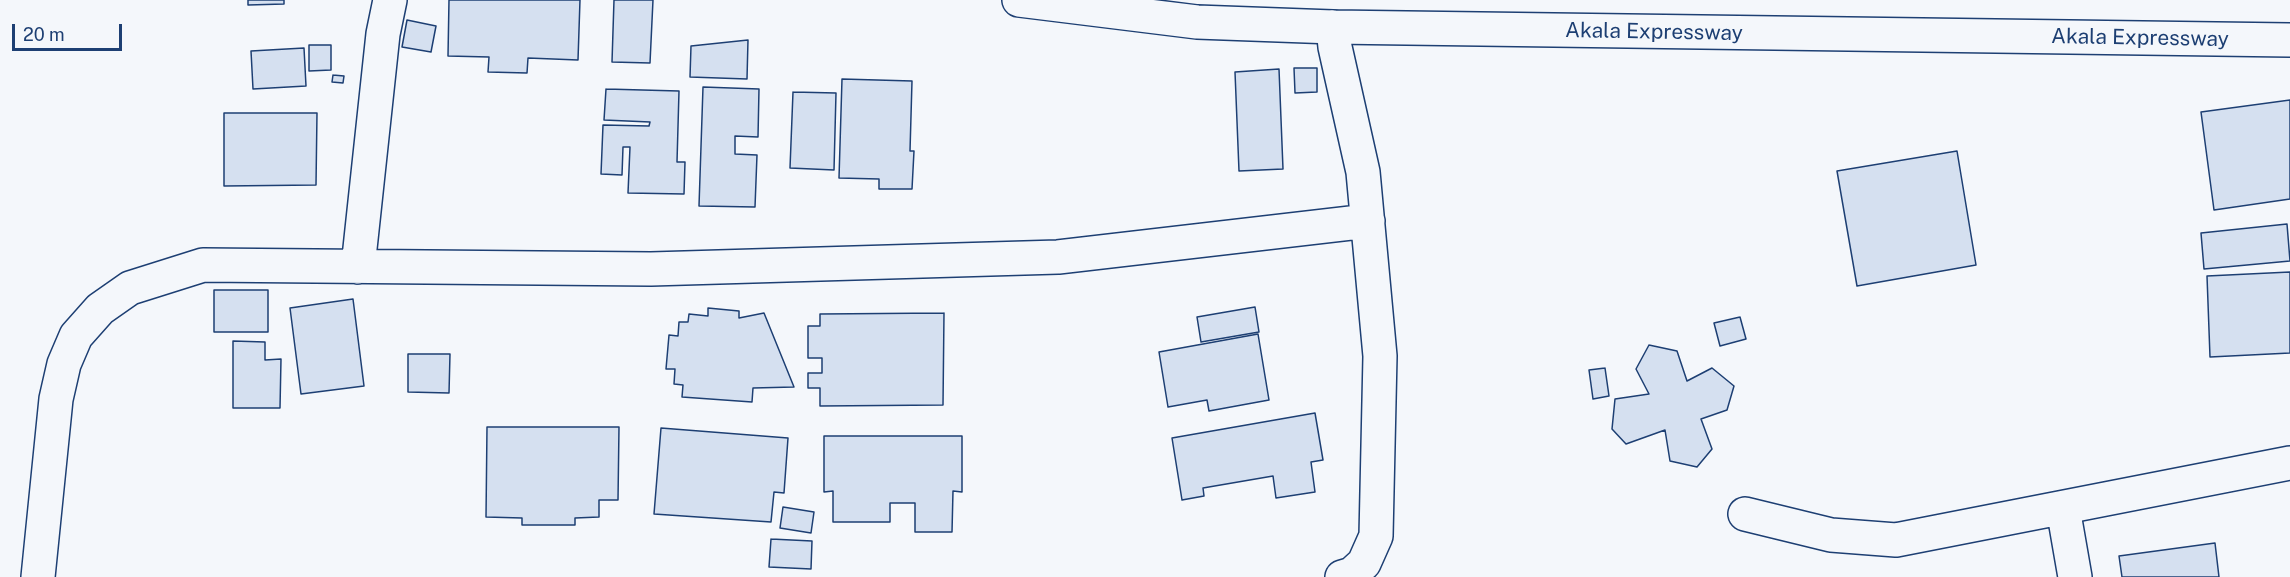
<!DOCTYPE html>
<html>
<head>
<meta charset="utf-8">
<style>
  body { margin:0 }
  #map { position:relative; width:2290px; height:577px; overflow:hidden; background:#f4f7fb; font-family:"Public Sans",sans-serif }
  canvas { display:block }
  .scale { position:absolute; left:12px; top:24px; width:110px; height:27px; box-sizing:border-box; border:3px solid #1d3f73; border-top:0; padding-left:8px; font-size:18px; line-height:21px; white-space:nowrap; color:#1d3f73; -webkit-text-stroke:4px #f4f7fb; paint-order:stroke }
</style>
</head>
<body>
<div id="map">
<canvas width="2290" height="577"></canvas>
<div class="scale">20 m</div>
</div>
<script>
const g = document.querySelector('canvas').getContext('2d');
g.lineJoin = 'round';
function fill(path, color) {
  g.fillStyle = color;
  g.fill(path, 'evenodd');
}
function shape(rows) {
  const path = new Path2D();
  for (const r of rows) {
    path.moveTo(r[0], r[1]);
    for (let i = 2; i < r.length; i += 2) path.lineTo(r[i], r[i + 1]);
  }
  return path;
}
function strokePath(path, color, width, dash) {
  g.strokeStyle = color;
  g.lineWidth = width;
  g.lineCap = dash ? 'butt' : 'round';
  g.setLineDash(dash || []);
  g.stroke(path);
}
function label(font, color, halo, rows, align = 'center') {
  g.font = font + ' "Public Sans",sans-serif';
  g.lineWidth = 4.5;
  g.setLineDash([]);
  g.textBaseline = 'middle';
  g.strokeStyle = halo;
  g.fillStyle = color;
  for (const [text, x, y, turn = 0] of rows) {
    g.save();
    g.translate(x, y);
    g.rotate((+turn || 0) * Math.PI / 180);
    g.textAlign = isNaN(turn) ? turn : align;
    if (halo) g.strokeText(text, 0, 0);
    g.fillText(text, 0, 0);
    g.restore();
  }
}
const building = shape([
  [248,0,284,0,284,4,248,5,248,0],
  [449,0,580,0,578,60,528,58,527,73,488,72,489,57,448,56,449,0],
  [614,0,653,0,650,63,612,62,614,0],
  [407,20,436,26,431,52,402,47,407,20],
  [748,40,747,79,690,77,691,46,748,40],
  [309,45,331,45,331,70,309,71,309,45],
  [304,48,306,86,253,89,251,51,304,48],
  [1294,68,1317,68,1317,92,1295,93,1294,68],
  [1279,69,1283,169,1239,171,1235,72,1279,69],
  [333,75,344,76,343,83,332,82,333,75],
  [842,79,912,81,910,151,914,151,912,189,879,189,879,179,839,178,842,79],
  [703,87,759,89,758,137,735,136,735,154,757,155,755,207,699,206,703,87],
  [606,89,679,91,677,162,685,162,684,194,628,193,630,147,623,147,622,175,601,174,603,125,649,126,650,122,604,120,606,89],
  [793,92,836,93,834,170,790,168,793,92],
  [2290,100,2290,199,2214,210,2201,112,2290,100],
  [224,113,317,113,316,185,224,186,224,113],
  [1957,151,1976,265,1857,286,1837,171,1957,151],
  [2287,224,2290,261,2204,269,2201,233,2287,224],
  [2290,272,2290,353,2210,357,2207,276,2290,272],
  [214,290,268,290,268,332,214,332,214,290],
  [353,299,364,386,301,394,290,308,353,299],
  [1255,307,1259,332,1201,342,1197,317,1255,307],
  [708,308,739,311,739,318,764,313,794,387,753,388,752,402,682,397,683,385,674,384,675,369,666,369,669,335,678,336,679,322,688,322,689,314,708,316,708,308],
  [944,313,943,405,820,406,820,388,808,388,808,373,822,373,822,358,808,358,808,326,820,326,820,314,944,313],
  [1740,317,1746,339,1720,346,1714,323,1740,317],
  [1258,334,1269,400,1209,411,1207,400,1168,407,1159,352,1258,334],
  [233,341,265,342,265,360,281,359,280,408,233,408,233,341],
  [1649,345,1677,351,1687,381,1712,368,1734,386,1727,410,1701,419,1712,449,1697,467,1670,461,1665,430,1626,444,1612,429,1615,399,1649,394,1636,369,1649,345],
  [408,354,450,354,449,393,408,392,408,354],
  [1605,368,1609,396,1593,399,1589,370,1605,368],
  [1315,413,1323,460,1311,462,1315,492,1276,498,1273,476,1203,488,1204,496,1182,500,1172,438,1315,413],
  [487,427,619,427,618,500,599,500,599,517,575,518,575,525,522,525,522,518,486,517,487,427],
  [661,428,788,438,784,493,774,492,771,522,654,514,661,428],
  [824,436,962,436,962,492,953,491,952,532,915,532,915,503,890,503,890,522,833,522,833,491,824,492,824,436],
  [783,507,814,512,811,533,780,528,783,507],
  [771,539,812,541,811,569,769,567,771,539],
  [2215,543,2219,577,2122,577,2119,556,2215,543]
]);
fill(building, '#d5e0f0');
strokePath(building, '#1d3f73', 1.5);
const minor = shape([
  [1333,27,1335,47,1363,172,1380,356,1376,536,1364,563,1352,574,1342,577],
  [358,267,383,34,390,0],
  [2063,508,2075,577],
  [1745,514,1831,535,1896,540,2290,463],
  [38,577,56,399,64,364,76,336,100,309,130,288,203,265,651,269,1058,257,1368,221]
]);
const major = shape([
  [1019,0,1197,22,1333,27,2290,40]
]);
strokePath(minor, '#1d3f73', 36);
strokePath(major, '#1d3f73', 36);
strokePath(minor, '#f4f7fb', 33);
strokePath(major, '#f4f7fb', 33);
label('21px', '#1d3f73', '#f4f7fb', [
  ["Akala Expressway",1654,32,1],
  ["Akala Expressway",2140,38,1]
]);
</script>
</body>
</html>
